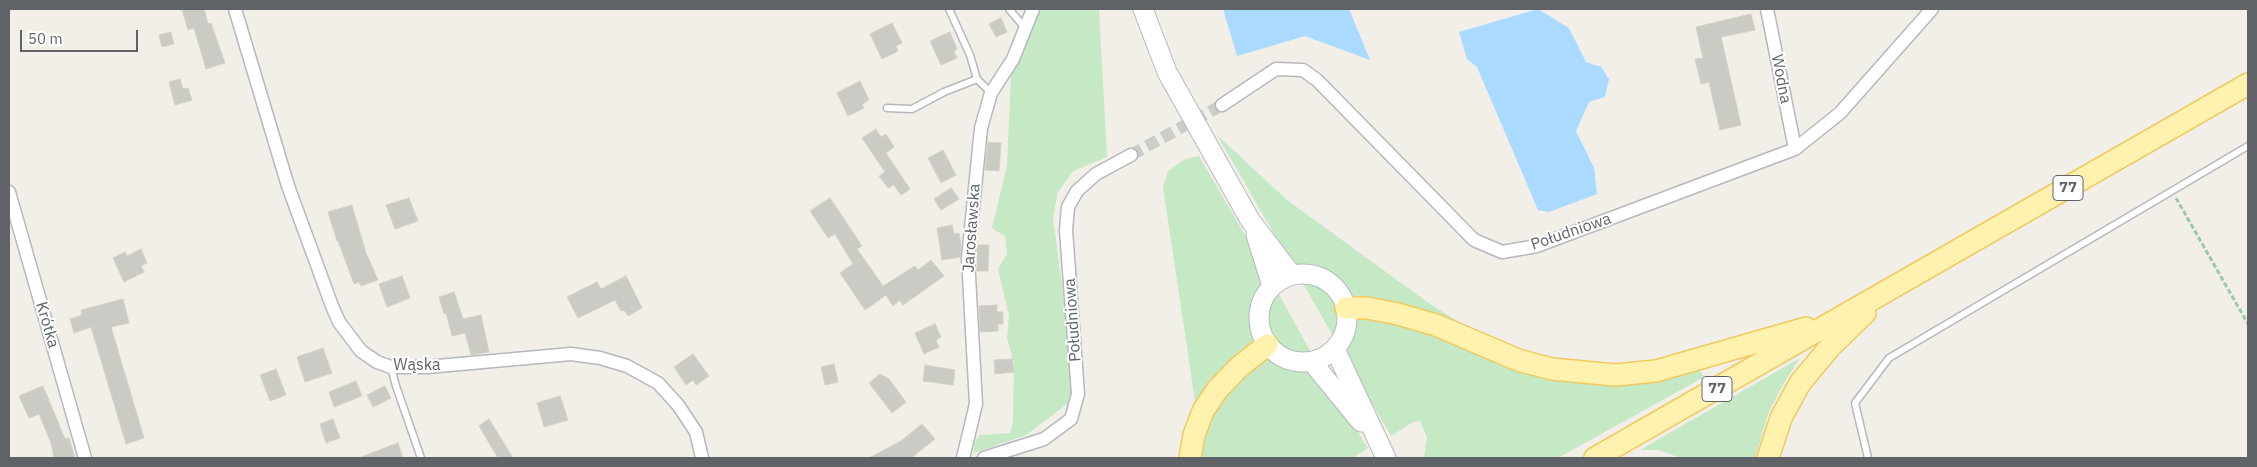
<!DOCTYPE html>
<html>
<head>
<meta charset="utf-8">
<style>
  body { margin:0 }
  #map { position:relative; width:2257px; height:467px; overflow:hidden; background:#f1efe8; font-family:"IBM Plex Sans",sans-serif }
  canvas { display:block }
  .frame { position:absolute; inset:0; border:10px solid #5f6368; pointer-events:none }
  .scale { position:absolute; left:20px; top:30px; width:118px; height:22px; box-sizing:border-box; border:2px solid #5f6368; border-top:0; padding-left:6px; font-size:15px; line-height:18px; white-space:nowrap; color:#5f6368; -webkit-text-stroke:4px #fff; paint-order:stroke }
</style>
</head>
<body>
<div id="map">
<canvas width="2257" height="467"></canvas>
<div class="frame"></div>
<div class="scale">50 m</div>
</div>
<script>
const g = document.querySelector('canvas').getContext('2d');
g.lineJoin = 'round';
function fill(path, color) {
  g.fillStyle = color;
  g.fill(path, 'evenodd');
}
function shape(rows) {
  const path = new Path2D();
  for (const r of rows) {
    if (r.length === 3) {
      path.moveTo(r[0] + r[2], r[1]);
      path.arc(r[0], r[1], r[2], 0, 2 * Math.PI);
      continue;
    }
    path.moveTo(r[0], r[1]);
    for (let i = 2; i < r.length; i += 2) path.lineTo(r[i], r[i + 1]);
  }
  return path;
}
function strokePath(path, color, width, dash) {
  g.strokeStyle = color;
  g.lineWidth = width;
  g.lineCap = dash ? 'butt' : 'round';
  g.setLineDash(dash || []);
  g.stroke(path);
}
function label(font, color, halo, rows, align = 'center') {
  g.font = font + ' "IBM Plex Sans",sans-serif';
  g.lineWidth = 4;
  g.setLineDash([]);
  g.textBaseline = 'middle';
  g.strokeStyle = halo;
  g.fillStyle = color;
  for (const [text, x, y, turn = 0] of rows) {
    g.save();
    g.translate(x, y);
    g.rotate((+turn || 0) * Math.PI / 180);
    g.textAlign = isNaN(turn) ? turn : align;
    if (halo) g.strokeText(text, 0, 0);
    g.fillText(text, 0, 0);
    g.restore();
  }
}
fill(shape([
  [1038,9,1099,9,1107,157,1073,171,1058,192,1053,217,1072,364,1071,401,1026,435,974,453,974,443,980,435,1010,433,1013,422,1014,363,1007,338,1009,316,998,269,1007,254,1005,236,992,228,1007,166,1011,76],
  [1217,135,1287,200,1430,304,1470,329,1532,356,1568,365,1699,369,1704,377,1558,458,1424,458,1427,437,1420,421,1413,422,1391,436],
  [1199,156,1269,276,1326,380,1368,448,1352,458,1198,458,1195,401,1163,187,1168,171,1185,159],
  [1800,358,1782,386,1768,414,1755,458,1681,458,1658,450,1640,450]
]), '#c5e8c5');
fill(shape([
  [1223,9,1349,9,1370,60,1305,36,1237,56],
  [1538,9,1569,28,1586,62,1601,67,1609,79,1605,97,1589,102,1576,131,1594,168,1597,194,1549,212,1538,210,1477,67,1467,59,1459,32]
]), '#aadaff');
const building = shape([
  [182,9,204,9,208,24,211,23,225,63,206,69,194,28,188,30,182,9],
  [1751,14,1755,30,1721,37,1741,125,1720,130,1709,82,1701,84,1695,59,1703,58,1696,27,1751,14],
  [1001,18,1007,32,996,37,989,24,1001,18],
  [892,23,902,43,896,46,898,51,882,59,870,34,892,23],
  [171,32,174,44,162,47,159,35,171,32],
  [950,32,957,49,954,51,957,58,941,65,930,41,950,32],
  [180,79,183,89,188,88,192,100,175,105,169,82,180,79],
  [860,81,869,100,862,104,864,108,848,116,837,93,860,81],
  [876,129,881,137,886,134,894,147,886,153,910,189,901,195,894,185,888,188,879,176,885,172,862,138,876,129],
  [988,142,1001,143,999,171,985,170,988,142],
  [943,150,956,175,941,183,928,158,943,150],
  [951,188,959,199,941,210,934,199,951,188],
  [409,198,418,221,395,229,386,205,409,198],
  [830,198,862,246,857,249,883,286,915,266,918,270,931,260,944,276,903,305,900,300,893,306,886,295,865,310,840,273,853,264,835,234,828,238,810,211,830,198],
  [352,205,366,253,378,280,361,286,359,282,354,284,338,241,337,241,328,212,352,205],
  [952,225,954,234,959,233,961,245,960,257,942,260,937,228,952,225],
  [977,245,989,245,988,271,977,271,977,245],
  [141,249,147,263,141,266,144,272,124,282,113,258,125,252,127,256,141,249],
  [402,276,410,298,387,307,379,284,402,276],
  [626,276,642,308,628,316,624,310,621,311,615,300,578,318,567,297,597,282,601,289,626,276],
  [454,292,463,319,481,315,489,352,471,355,465,333,452,336,446,313,444,314,439,297,454,292],
  [123,299,129,323,111,327,144,438,126,444,91,327,74,333,70,319,82,315,81,310,123,299],
  [997,305,997,312,1003,312,1003,324,998,324,998,331,980,332,979,306,997,305],
  [935,324,941,337,936,340,939,347,924,354,915,333,935,324],
  [323,348,332,373,305,382,297,357,323,348],
  [693,354,709,376,696,385,693,380,686,385,674,367,693,354],
  [1012,359,1014,372,995,374,994,360,1012,359],
  [834,364,838,382,825,385,821,367,834,364],
  [925,365,955,370,953,385,923,381,925,365],
  [276,369,286,395,270,401,260,375,276,369],
  [880,374,889,379,906,402,892,413,869,383,880,374],
  [356,381,362,396,334,407,329,392,356,381],
  [43,386,65,439,69,438,75,458,54,458,51,443,39,414,29,418,19,396,43,386],
  [385,386,391,398,373,407,367,395,385,386],
  [560,396,568,420,544,427,537,403,560,396],
  [333,419,340,438,326,443,320,424,333,419],
  [489,419,513,458,498,458,479,426,489,419],
  [922,424,935,439,911,458,869,458,901,441,922,424],
  [398,443,403,458,362,458,361,457,398,443]
]);
fill(building, '#cccac5');
strokePath(building, '#d6d1c6', 1);
strokePath(shape([
  [1131,155,1222,105]
]), '#ccccc8', 12, [12, 6]);
const service = shape([
  [949,9,970,55,977,79,991,93],
  [1009,9,1025,28],
  [887,108,912,109,944,92,977,79],
  [391,367,396,386,421,458],
  [1868,458,1855,403,1889,358,2248,146]
]);
const minor = shape([
  [235,9,288,186,332,306,339,322,361,351,377,362,391,367,427,367,571,354,600,358,627,366,658,383,678,405,696,432,702,458],
  [1767,9,1795,149],
  [1222,105,1276,69,1303,70,1317,80,1474,240,1502,252,1537,246,1795,149,1840,113,1932,9],
  [9,192,85,458],
  [963,458,976,404,968,258,981,128,991,93,1013,59,1033,9],
  [984,458,1044,439,1071,419,1078,394,1066,230,1068,207,1077,191,1096,174,1131,155]
]);
const secondary = shape([
  [1143,9,1167,72,1250,220,1292,275],
  [1256,235,1272,286],
  [1303,318,44],
  [1335,349,1386,458],
  [1312,362,1361,422]
]);
const primary = shape([
  [1346,308,1367,308,1398,314,1436,325,1518,360,1552,369,1615,375,1656,371,1806,328],
  [1190,458,1194,435,1203,411,1217,390,1239,367,1267,345],
  [1595,458,2248,84],
  [1768,458,1781,418,1800,383,1830,347,1865,313]
]);
strokePath(service, '#b5b8bc', 9);
strokePath(minor, '#b5b8bc', 15);
strokePath(secondary, '#b6babf', 21);
strokePath(primary, '#f2c960', 24);
strokePath(shape([
  [2176,198,2248,324]
]), '#9cc7a9', 3, [5, 2.5]);
strokePath(service, '#fff', 6);
strokePath(minor, '#fff', 12);
strokePath(secondary, '#fff', 19);
strokePath(primary, '#fff2af', 21);
for (const [x, y, w] of [
  [2068,188,30],
  [1717,389,30]
]) {
  const box = new Path2D();
  box.roundRect(x - w / 2, y - 12.5, w, 25, 4);
  g.fillStyle = '#fff';
  g.fill(box);
  strokePath(box, '#5f6368', 1);
}
label('bold 15px', '#5f6368', null, [
  ["77",2068,188],
  ["77",1717,389]
]);
label('16px', '#5f6368', '#fff', [
  ["Wodna",1781,79,79],
  ["Jarosławska",972,228,-86],
  ["Południowa",1571,232,-19],
  ["Południowa",1073,320,-94],
  ["Krótka",47,325,74],
  ["Wąska",417,365]
]);
</script>
</body>
</html>
